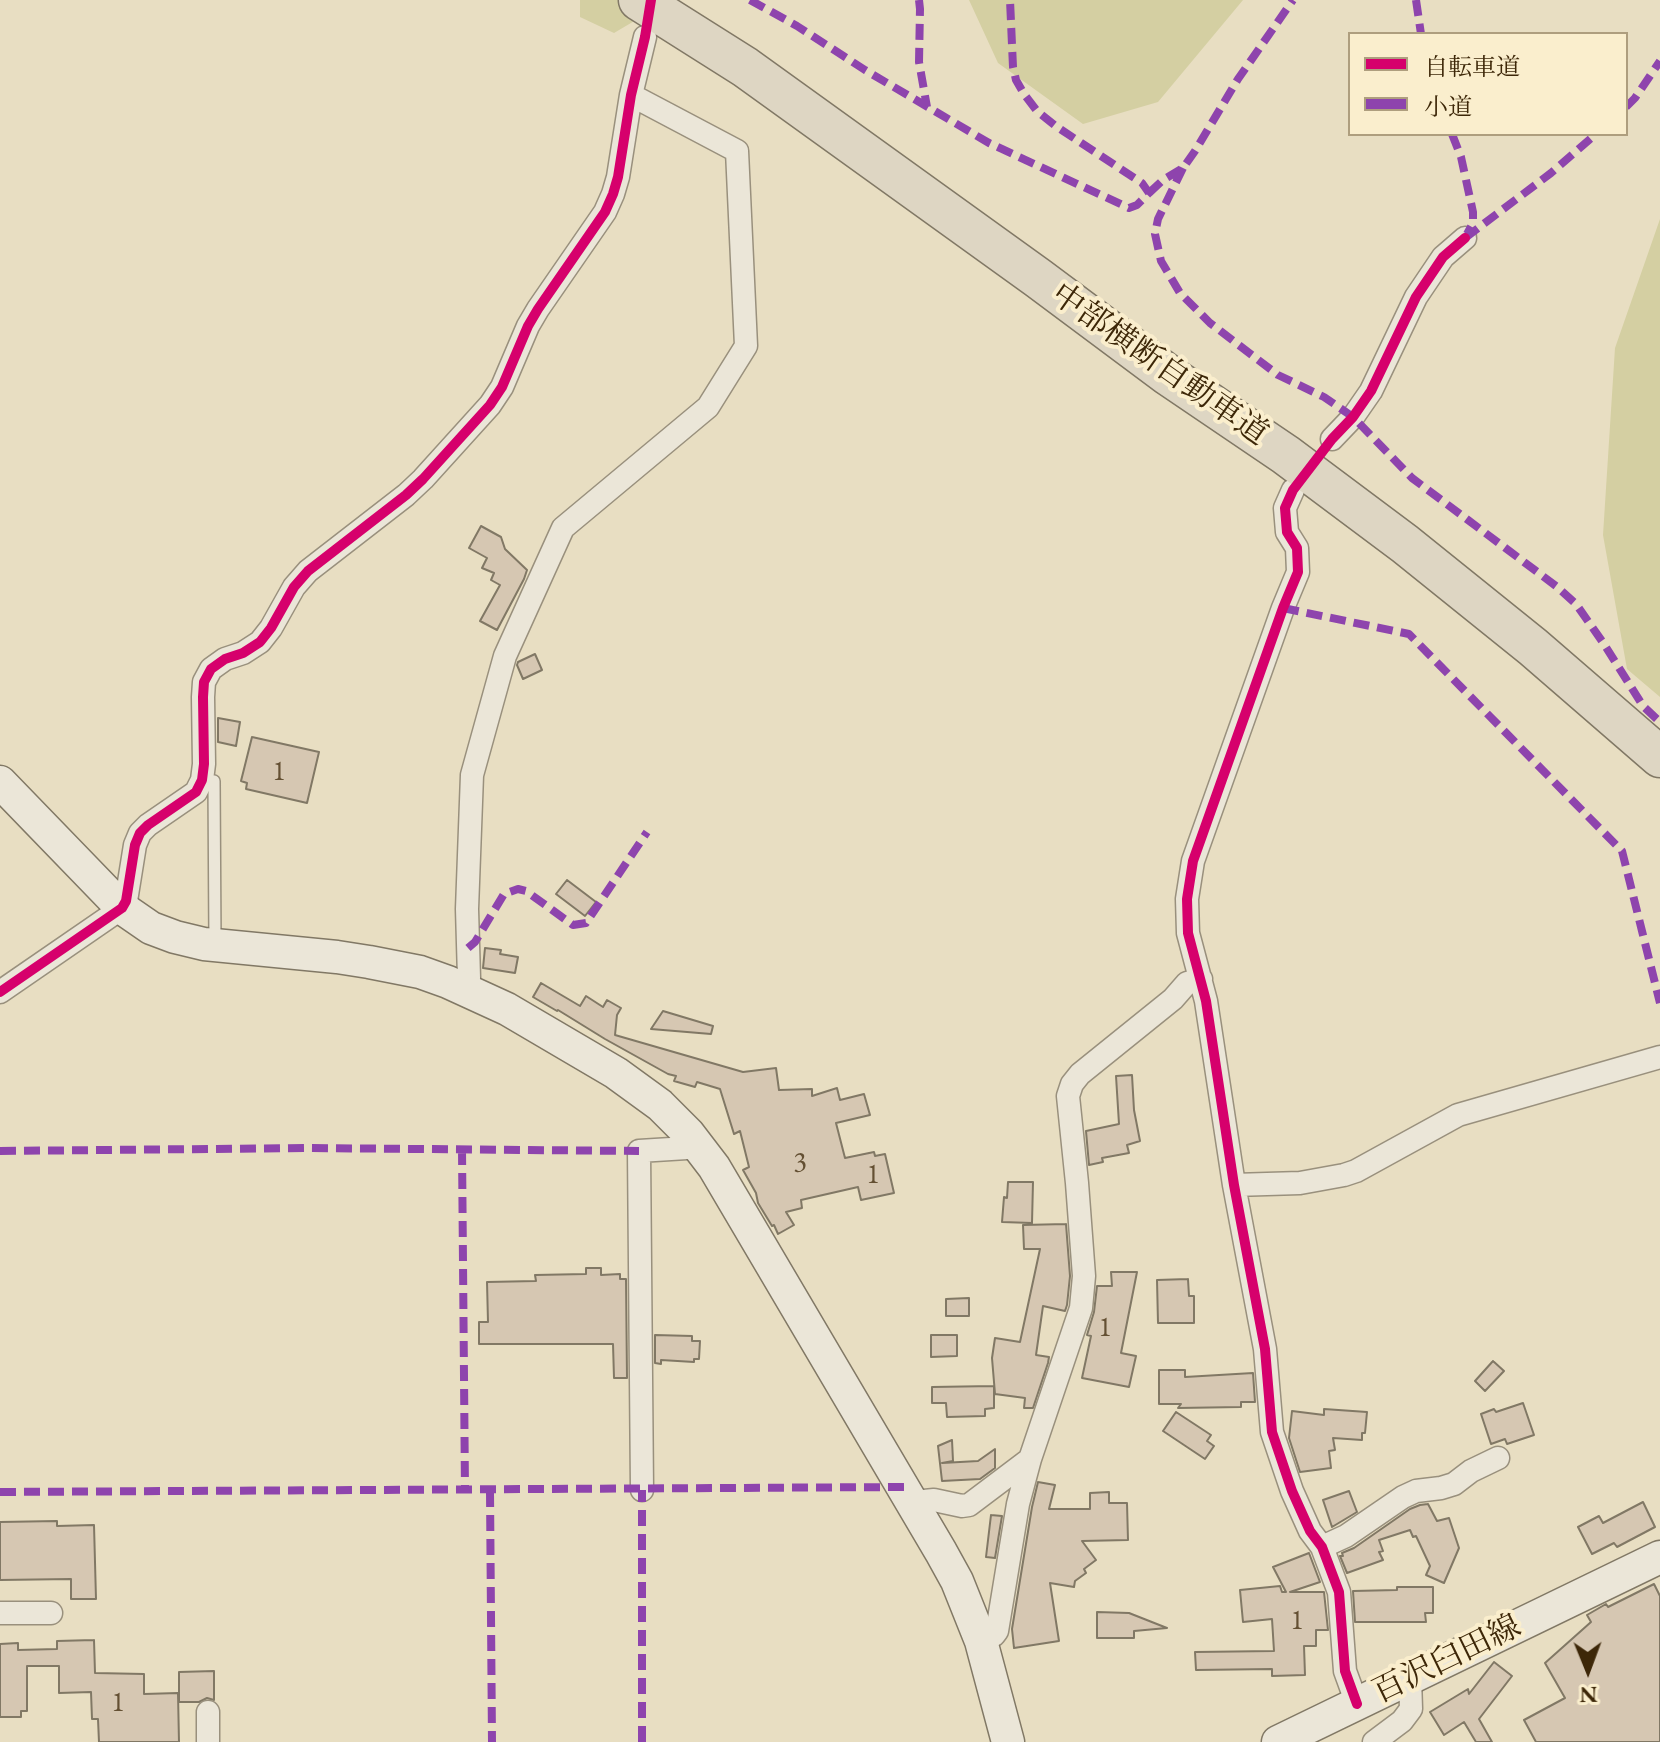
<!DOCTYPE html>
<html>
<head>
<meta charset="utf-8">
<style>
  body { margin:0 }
  #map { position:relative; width:1660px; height:1742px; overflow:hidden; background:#e8dec2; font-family:"EB Garamond","Noto Serif JP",serif }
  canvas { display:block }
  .legend { position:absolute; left:1348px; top:32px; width:280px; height:104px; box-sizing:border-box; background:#faeecd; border:2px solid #ae9e7e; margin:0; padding:10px 14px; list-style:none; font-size:24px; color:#3d2708 }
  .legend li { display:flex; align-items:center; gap:16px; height:40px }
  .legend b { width:40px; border:2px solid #ae9e7e }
  .north { position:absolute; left:1548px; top:1630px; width:80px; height:80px; -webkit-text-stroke:6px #faeecd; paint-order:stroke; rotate:179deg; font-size:22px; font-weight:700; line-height:32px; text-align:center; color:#3d2708 }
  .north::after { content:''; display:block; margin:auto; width:28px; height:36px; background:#3d2708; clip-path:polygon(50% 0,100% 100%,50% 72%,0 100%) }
</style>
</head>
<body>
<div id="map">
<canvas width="1660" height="1742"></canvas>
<ul class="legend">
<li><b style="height:10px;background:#d6006c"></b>自転車道</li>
<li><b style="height:10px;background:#8e44ad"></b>小道</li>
</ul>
<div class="north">N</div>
</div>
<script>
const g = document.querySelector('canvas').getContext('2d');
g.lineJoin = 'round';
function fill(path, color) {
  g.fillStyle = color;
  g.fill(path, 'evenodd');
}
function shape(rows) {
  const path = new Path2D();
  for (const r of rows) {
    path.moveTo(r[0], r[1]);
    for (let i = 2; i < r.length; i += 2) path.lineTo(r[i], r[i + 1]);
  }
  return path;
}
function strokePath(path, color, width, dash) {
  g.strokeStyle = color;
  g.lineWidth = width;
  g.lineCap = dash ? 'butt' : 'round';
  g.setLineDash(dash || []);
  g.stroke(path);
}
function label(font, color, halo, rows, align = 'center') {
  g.font = font + ' "EB Garamond","Noto Serif JP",serif';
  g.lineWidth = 8;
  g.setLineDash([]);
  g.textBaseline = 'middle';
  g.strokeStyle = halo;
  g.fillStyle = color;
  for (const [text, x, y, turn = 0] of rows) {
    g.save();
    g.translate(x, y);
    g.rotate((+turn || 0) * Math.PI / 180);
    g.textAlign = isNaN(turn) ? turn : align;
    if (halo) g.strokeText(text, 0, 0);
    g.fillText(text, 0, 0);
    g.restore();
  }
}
fill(shape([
  [580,0,638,0,636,20,614,33,580,17],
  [969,0,1243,0,1158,102,1083,124,998,63],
  [1660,219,1660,697,1627,669,1603,535,1615,348]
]), '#d4cfa2');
const building = shape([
  [481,526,501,537,505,549,527,570,524,579,497,630,480,621,500,585,491,580,494,573,482,568,487,558,469,548,481,526],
  [535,654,542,670,523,679,517,665,518,662,535,654],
  [218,718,240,722,236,746,218,742,218,718],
  [252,737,319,752,307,803,246,789,247,783,241,781,252,737],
  [567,880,596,902,585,916,556,894,567,880],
  [485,948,501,950,500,954,518,957,515,973,483,968,485,948],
  [541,983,580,1006,586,996,603,1007,607,1000,621,1008,617,1015,615,1035,743,1072,776,1068,779,1090,812,1089,812,1096,837,1088,840,1100,864,1094,870,1115,836,1123,845,1158,874,1152,875,1156,885,1154,894,1193,861,1200,858,1187,801,1200,802,1208,786,1212,794,1225,778,1234,774,1225,772,1226,758,1203,756,1193,743,1170,749,1167,740,1131,734,1134,720,1089,697,1082,695,1087,674,1081,676,1076,668,1074,605,1039,558,1010,557,1011,533,997,541,983],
  [663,1011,713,1026,711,1034,651,1029,663,1011],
  [1132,1075,1134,1110,1140,1141,1127,1145,1129,1153,1102,1158,1103,1162,1089,1165,1086,1131,1119,1124,1116,1076,1132,1075],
  [1008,1182,1033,1182,1032,1223,1002,1222,1004,1197,1007,1198,1008,1182],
  [1066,1224,1070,1276,1067,1305,1065,1311,1043,1306,1036,1355,1049,1357,1048,1363,1033,1408,1024,1408,1025,1398,995,1394,992,1358,995,1338,1020,1342,1040,1249,1024,1249,1023,1225,1066,1224],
  [586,1268,601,1268,601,1275,620,1274,620,1279,626,1279,627,1378,614,1378,613,1344,479,1344,479,1322,488,1322,487,1282,536,1281,535,1275,586,1274,586,1268],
  [1111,1272,1137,1272,1121,1353,1136,1356,1129,1387,1082,1378,1091,1336,1087,1335,1094,1312,1097,1286,1112,1286,1111,1272],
  [1188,1279,1189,1296,1194,1296,1194,1323,1158,1323,1157,1280,1188,1279],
  [969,1298,969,1316,946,1316,946,1299,969,1298],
  [655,1335,692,1336,692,1341,700,1341,699,1359,694,1359,694,1362,661,1360,661,1364,655,1363,655,1335],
  [931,1335,957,1335,957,1356,931,1357,931,1335],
  [1493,1361,1504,1371,1485,1391,1475,1381,1493,1361],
  [1159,1370,1185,1370,1185,1377,1253,1373,1255,1402,1241,1402,1241,1407,1178,1408,1181,1404,1159,1404,1159,1370],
  [994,1386,994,1408,985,1409,985,1416,947,1417,946,1403,932,1403,932,1387,994,1386],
  [1523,1403,1534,1435,1507,1444,1505,1439,1491,1444,1481,1414,1494,1409,1496,1412,1523,1403],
  [1324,1409,1367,1412,1365,1433,1362,1433,1362,1440,1333,1438,1335,1450,1329,1451,1331,1468,1300,1472,1289,1438,1292,1411,1324,1415,1324,1409],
  [1176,1412,1211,1435,1207,1441,1214,1446,1205,1459,1163,1431,1176,1412],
  [952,1440,953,1461,942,1463,978,1461,995,1449,995,1468,980,1479,942,1481,938,1446,952,1440],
  [1038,1482,1055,1485,1049,1509,1090,1509,1090,1493,1109,1492,1109,1503,1127,1503,1128,1540,1082,1541,1096,1560,1084,1569,1086,1573,1075,1581,1074,1587,1050,1583,1059,1641,1014,1648,1012,1629,1032,1507,1038,1482],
  [1349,1491,1357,1512,1332,1527,1323,1500,1349,1491],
  [1643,1502,1655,1527,1617,1547,1614,1543,1592,1554,1578,1527,1599,1516,1603,1523,1643,1502],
  [1428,1504,1437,1521,1449,1518,1459,1548,1444,1583,1426,1575,1430,1566,1416,1536,1413,1537,1410,1530,1379,1540,1383,1551,1379,1552,1383,1560,1347,1573,1340,1556,1343,1556,1342,1553,1354,1548,1410,1509,1420,1505,1428,1504],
  [991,1515,1002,1516,995,1558,986,1557,991,1515],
  [57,1521,57,1526,94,1525,96,1599,71,1599,71,1579,0,1580,0,1522,57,1521],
  [1309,1553,1320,1582,1290,1592,1324,1592,1328,1630,1316,1630,1316,1646,1304,1646,1305,1675,1272,1676,1272,1669,1196,1670,1195,1652,1274,1651,1272,1619,1243,1622,1240,1590,1280,1586,1282,1592,1286,1592,1273,1567,1309,1553],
  [1654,1584,1660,1596,1660,1742,1536,1742,1524,1720,1565,1698,1545,1663,1591,1622,1587,1615,1606,1604,1608,1607,1654,1584],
  [1397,1587,1433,1587,1433,1613,1425,1613,1426,1622,1355,1622,1353,1591,1397,1590,1397,1587],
  [1097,1612,1129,1613,1167,1628,1134,1631,1134,1638,1097,1638,1097,1612],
  [94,1640,95,1673,144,1674,144,1694,178,1693,179,1742,99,1742,98,1719,92,1719,91,1692,59,1693,59,1666,27,1666,27,1711,21,1711,21,1717,0,1717,0,1644,18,1643,18,1650,57,1649,57,1641,94,1640],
  [1494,1662,1512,1676,1479,1719,1492,1742,1476,1742,1464,1722,1444,1735,1430,1712,1468,1689,1469,1694,1494,1662],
  [214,1671,214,1700,207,1698,199,1702,179,1702,179,1672,214,1671]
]);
fill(building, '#d6c7b2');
strokePath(building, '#817865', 2);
const service = shape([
  [202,780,214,781,215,944]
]);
const minor = shape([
  [1332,439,1353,417,1371,391,1416,297,1443,257,1465,238],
  [1293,490,1285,508,1287,532,1297,548,1298,572,1283,608,1193,861,1187,899,1188,933,1206,1001,1234,1185,1265,1349,1272,1432,1292,1491,1310,1531,1322,1547,1339,1592,1345,1671,1357,1704],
  [466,989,469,978,467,909,472,775,505,656,563,528,708,407,746,346,737,151,631,95],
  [0,992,122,908,126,901,135,845,140,833,148,825,196,792,202,780,204,764,203,697,204,682,211,669,225,659,243,653,260,642,271,628,294,587,308,571,406,495,423,479,490,405,502,387,528,326,538,309,605,212,613,194,618,177,631,95,645,37],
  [1234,1185,1300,1183,1344,1175,1356,1171,1458,1115,1660,1057],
  [642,1490,639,1151,687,1148,698,1144],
  [915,1506,924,1501,934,1500,962,1506,969,1505,1030,1459],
  [1322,1547,1346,1536,1403,1497,1416,1491,1441,1488,1454,1484,1471,1471,1498,1458],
  [0,1613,51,1613],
  [981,1641,994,1635,997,1631,1018,1504,1030,1459,1081,1308,1084,1276,1077,1183,1068,1096,1072,1084,1080,1074,1173,999,1187,983,1201,979],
  [208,1712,208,1742],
  [1374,1742,1402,1721,1411,1709,1410,1678]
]);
const secondary = shape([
  [0,782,122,908,151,928,175,937,204,944,337,957,369,962,420,972,448,982,507,1009,616,1073,660,1105,688,1133,714,1167,941,1552,957,1581,981,1641,1008,1742],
  [1278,1742,1660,1557]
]);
const motorway = shape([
  [639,0,745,67,1038,278,1168,375,1286,455,1405,544,1533,647,1660,757]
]);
strokePath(service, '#99907d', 14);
strokePath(minor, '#99907d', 25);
strokePath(secondary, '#817865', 35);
strokePath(motorway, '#817865', 43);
strokePath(service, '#ebe6d8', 11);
strokePath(minor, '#ebe6d8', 22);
strokePath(secondary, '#ebe6d8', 32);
strokePath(motorway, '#ded6c3', 40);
strokePath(shape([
  [750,0,797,26,865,70,989,143,1129,208,1137,205,1149,193,1142,183,1057,127,1037,111,1024,94,1016,80,1013,67,1010,0],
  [919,0,920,9,919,62,927,107],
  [1416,0,1421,34],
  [1626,107,1635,98,1660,61],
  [1452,134,1461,157,1473,212,1473,223,1467,234],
  [1183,168,1158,219,1155,234,1161,261,1180,293,1210,323,1278,375,1324,397,1353,417,1412,478,1556,586,1576,604,1604,644,1643,706,1660,722],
  [1149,193,1163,180,1183,168,1195,151,1238,79,1293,0],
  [1465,238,1551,173,1596,134],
  [1283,608,1409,634,1622,851,1660,1003],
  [468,948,475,942,504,894,518,889,526,891,573,925,586,923,647,832],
  [462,1149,465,1491],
  [0,1151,309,1148,639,1151],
  [490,1491,492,1742],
  [0,1492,904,1487],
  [642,1742,642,1490]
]), '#8e44ad', 8, [16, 8]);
strokePath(shape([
  [0,992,122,908,126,901,135,845,140,833,148,825,196,792,202,780,204,764,203,697,204,682,211,669,225,659,243,653,260,642,271,628,294,587,308,571,406,495,423,479,490,405,502,387,528,326,538,309,605,212,613,194,618,177,631,95,645,37,651,0],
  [1357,1704,1345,1671,1339,1592,1322,1547,1310,1531,1292,1491,1272,1432,1265,1349,1234,1185,1206,1001,1188,933,1187,899,1193,861,1283,608,1298,572,1297,548,1287,532,1285,508,1293,490,1332,439,1353,417,1371,391,1416,297,1443,257,1465,238]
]), '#d6006c', 10);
label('28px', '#645033', null, [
  ["1",279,772],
  ["3",800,1163],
  ["1",873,1175],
  ["1",1105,1328],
  ["1",1297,1621],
  ["1",118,1703]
]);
label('32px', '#3d2708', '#faeecd', [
  ["中部横断自動車道",1159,365,35],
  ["百沢臼田線",1447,1660,-26]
]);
</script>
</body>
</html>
